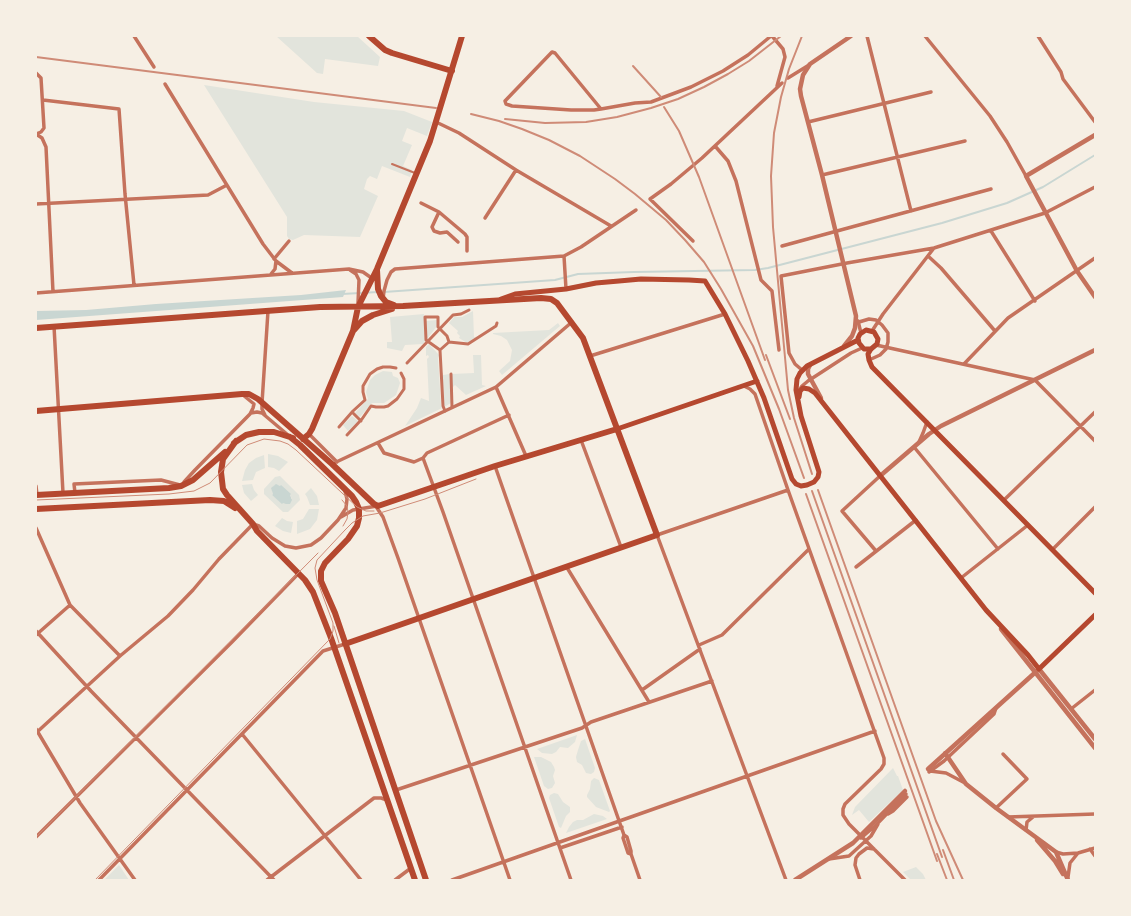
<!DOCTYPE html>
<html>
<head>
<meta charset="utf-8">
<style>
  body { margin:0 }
  #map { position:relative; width:1131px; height:916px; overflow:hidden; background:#f6efe4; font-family:"Times New Roman",serif }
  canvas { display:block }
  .frame { position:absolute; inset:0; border:37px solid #f6efe4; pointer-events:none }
</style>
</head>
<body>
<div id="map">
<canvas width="1131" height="916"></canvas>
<div class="frame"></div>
</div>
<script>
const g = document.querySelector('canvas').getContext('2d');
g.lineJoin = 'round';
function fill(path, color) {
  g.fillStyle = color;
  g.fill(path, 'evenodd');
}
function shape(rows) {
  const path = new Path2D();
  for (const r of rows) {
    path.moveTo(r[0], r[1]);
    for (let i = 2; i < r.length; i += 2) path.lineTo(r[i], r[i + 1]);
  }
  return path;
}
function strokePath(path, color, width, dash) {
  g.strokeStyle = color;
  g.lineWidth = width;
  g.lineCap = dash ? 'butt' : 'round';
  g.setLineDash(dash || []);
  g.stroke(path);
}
fill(shape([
  [276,36,357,36,380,57,378,66,325,59,323,74,317,73],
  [204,85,314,102,404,111,432,122,427,136,407,128,402,141,412,145,403,166,412,170,410,177,382,166,377,179,370,176,367,179,364,189,378,196,360,237,304,235,293,240,289,239,287,236,287,217],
  [473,311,474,337,476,337,467,343,459,338,460,336,457,333,458,331,449,323,454,317,462,317],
  [424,314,425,341,423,344,405,345,402,351,387,348,387,342,392,342,390,317],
  [437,320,437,326,427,339,426,321],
  [558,323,560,326,502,375,499,371,510,361,512,350,507,340,501,336,493,334,493,333,549,330],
  [429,344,439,355,438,358,441,405,442,408,405,426,417,408,421,398,429,401,427,359,429,357,428,355,426,356,426,347],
  [473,355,481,355,482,385,486,386,466,395,455,385,453,387,452,386,452,374,474,373],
  [383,371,392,372,393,376,398,378,400,383,396,395,384,403,372,403,360,417,355,413,368,399,366,392,370,380,375,375],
  [441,373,443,373,443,375,450,374,451,403,444,407],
  [352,416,358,421,348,431,343,425],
  [268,454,278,456,288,462,279,471,274,468,268,467],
  [264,455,265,468,256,472,253,480,242,481,245,470,249,463,256,458],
  [280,476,299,495,300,500,288,512,283,512,264,494,264,489,275,477],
  [275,485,280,486,290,495,292,499,283,503,272,495,273,494,272,488],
  [252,484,254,490,258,495,251,501,244,493,242,485],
  [311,488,317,496,319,505,310,505,307,497,305,494],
  [309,509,319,509,317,520,310,529,297,534,297,521,303,519],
  [282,518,287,521,293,522,291,533,283,531,275,526],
  [577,735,575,742,568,748,560,747,556,752,552,754,542,753,537,749],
  [585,739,595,768,594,772,591,774,586,773,582,765,577,762,576,757,578,750,581,741],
  [534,757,541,757,551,762,554,767,555,770,553,776,555,783,552,788,548,789,544,786],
  [893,768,897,776,898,776,903,790,869,822,859,810,852,815,855,807],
  [594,778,599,780,610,811,609,812,596,807,587,797,587,795,590,789,591,781],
  [554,793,558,794,563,802,570,807,570,812,566,816,561,828,559,827,549,798,550,795],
  [594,814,603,816,607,819,566,833,569,827,573,822,577,820,583,820],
  [119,865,129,880,104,880],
  [916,867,923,874,926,880,911,880,903,872]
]), '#e2e4dc');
fill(shape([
  [346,290,343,297,36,320,36,311,86,310,156,304,301,295],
  [276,484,280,486,281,485,291,494,290,495,292,500,290,504,286,504,283,503,282,504,272,495,273,494,271,488]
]), '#c9d6d2');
strokePath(shape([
  [384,292,555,280,578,274,634,272,755,270,768,268,942,223,1007,203,1043,187,1095,155],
  [342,294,378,292]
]), '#c9d6d2', 2);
strokePath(shape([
  [392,164,415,173]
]), '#c5725c', 2);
strokePath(shape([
  [440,350,426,340,425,317,438,317,438,327,447,336,449,342],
  [407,363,453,315,461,314,469,310],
  [451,374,452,407],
  [445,411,443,406,440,350,449,342,468,344,496,326,497,323],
  [352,412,361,421],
  [339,427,353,411,365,400,363,392,363,386,370,374,377,369,383,367,390,367,396,368],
  [347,435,362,419,371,406,376,407,384,407,388,406,397,399,404,389,404,379,401,373]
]), '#c5725c', 3);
strokePath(shape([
  [134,36,154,67],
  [772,36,783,49,785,57,777,86],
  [867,36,911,211],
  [925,36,990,116,1007,142,1026,176],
  [1038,36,1061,72,1063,79,1095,122],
  [36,73,41,78,44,128,41,132,36,134],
  [788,78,809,65],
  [165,84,263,244,276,261,292,273],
  [43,100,119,109,125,194,134,285],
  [601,109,555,53,552,52,505,101,506,104,512,106,571,110,594,110,601,109,635,103,651,102,691,87,723,71,748,55,771,36],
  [436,122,459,133,516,170,611,226],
  [808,122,931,92],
  [36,134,42,138,46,147,53,292],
  [715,146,728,161,736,181,761,280,772,291,779,350],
  [822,175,965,141],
  [421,203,439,212,465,234,467,237,467,251],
  [36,204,208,195,227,185],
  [439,212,432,227,434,231,440,233,447,232,458,242],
  [485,218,516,170],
  [991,231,1035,301],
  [693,241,650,199,671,184,702,158,782,83],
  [782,246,991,189],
  [564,256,566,289],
  [928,256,941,268,995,331],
  [274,259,289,241],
  [350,270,356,274,359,280,358,303],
  [271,274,275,269,276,261],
  [36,293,349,269,363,272,373,279],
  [383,299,384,291,387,280,391,272,395,269,564,256,581,247,636,210],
  [858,321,861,333],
  [859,322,869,319,876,320,882,325,888,333,888,342,886,349,880,355,869,360],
  [54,326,63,493],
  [872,331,883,314,934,248],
  [876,345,1035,380,1095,441],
  [590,356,725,314],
  [964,364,1008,318,1095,258],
  [802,370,795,364,789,353,781,276,847,263,934,248,1045,213,1095,187],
  [744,386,750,389,755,394,788,490,884,758,884,764,881,769,845,804,843,809,843,815,849,824,905,880],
  [496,387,526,456],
  [800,389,802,386,808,381,851,353,862,348],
  [251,413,257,412,262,413,288,435],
  [265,415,262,409,262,403,268,311],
  [309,434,337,462],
  [581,440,621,547],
  [919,442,923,433,927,422],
  [378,443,384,453,414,462,423,458,443,512,571,880],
  [914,447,998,549],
  [423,458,427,453,509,415],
  [332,464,496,387,572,322],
  [495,466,624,835,627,837,631,851,631,854,640,880],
  [184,482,195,470,250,414,253,408,254,404,243,395],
  [36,486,37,495],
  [75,493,74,484,161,480,180,485],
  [1004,500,1095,412],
  [375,505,383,517,398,558,510,880],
  [341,517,353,510,377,506],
  [36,528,70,605,120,656],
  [1053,549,1095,507],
  [876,551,842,511,880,476],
  [566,566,649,702],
  [856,567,916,520],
  [961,578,1028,525],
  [36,631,91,691,274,880],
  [36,635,70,605],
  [699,645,722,635,809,549],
  [642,690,700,649],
  [1071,709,1095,690],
  [36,729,80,803,135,880],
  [36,733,120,656,168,616,193,590,219,559,253,524,259,526,272,538,285,546,296,548,311,545,321,538,338,520,346,508,347,499,345,491],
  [242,734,361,880],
  [930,771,946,773,965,783],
  [929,772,944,761,994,714,996,708],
  [396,790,582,728,591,722,712,681],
  [996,808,1027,779,1003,754],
  [888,814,893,811,907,797],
  [1008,817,1095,814],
  [1026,830,1027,822,1033,817],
  [624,835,623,838,628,853,631,854],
  [36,837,232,642,299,573],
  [861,838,875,826,906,794],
  [560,848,622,827],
  [1090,849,1095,856],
  [1056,852,1063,854,1078,853,1095,848],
  [829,859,849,856,871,836,878,824],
  [1068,877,1070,863,1078,853],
  [99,880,323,651,345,644],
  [267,880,374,798,381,798,387,800],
  [395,880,411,868],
  [452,880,875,731],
  [786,880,657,535,788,490],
  [860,880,855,865,856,858,859,854,867,848,874,849]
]), '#c5725c', 3.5);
strokePath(shape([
  [1095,135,1026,176,1077,271,1095,297],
  [844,346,852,336,855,328,856,316,822,175,801,96,800,89,803,75,810,64,851,36],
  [810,365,808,369,808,374,821,398],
  [880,476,929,434,941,426,1095,350],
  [1001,629,1095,748],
  [945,753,966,784,996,808,1056,852,1068,880],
  [928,769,1039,669,1095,739],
  [1037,840,1055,861,1063,874],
  [795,880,853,843,905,791]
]), '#c5725c', 4.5);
strokePath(shape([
  [501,299,515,294,566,289,596,283,619,281,641,279,689,280,705,281,725,314,748,361,764,398,792,479,796,484,801,486,807,485,814,482,818,477,819,472,801,416,796,390,797,379,800,373,807,366,858,340],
  [871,349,864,349,859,343,858,338,860,334,866,330,874,332,878,339,877,344,871,349,868,354,869,360,872,367,1095,593],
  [799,397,800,391,803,388,809,389,815,393,986,610,1028,655,1039,669,1095,615],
  [617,429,757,381]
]), '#b5482f', 5);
strokePath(shape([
  [369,36,385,50,392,53,452,71],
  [377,270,378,289,381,296,386,302,394,305],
  [36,328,320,307,403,306,541,298,551,299,557,303,583,338,657,535,345,644],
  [354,330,362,321,373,315,392,309],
  [36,411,242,394,249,394,258,399,332,464,374,504,378,506,495,466,617,429],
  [290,437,300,445,352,496,356,502,359,509,359,518,357,526,348,539,325,563,321,571,321,581,335,613,426,880],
  [303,439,309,434,312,429,353,331,358,307,377,269,430,141,462,36],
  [236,441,223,459,221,472,223,489,227,495,253,524,257,531,305,580,313,592,331,638,415,880],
  [234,443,246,435,259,432,274,432,293,438],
  [36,495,169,488,181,486,193,480,225,452],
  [36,509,210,500,224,501,235,508]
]), '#b5482f', 6);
strokePath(shape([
  [36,500,169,494,194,491,210,483,247,445,264,439,280,441,288,444,296,450,357,507,366,511,374,511],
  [342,500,347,506,348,512,347,519,343,526],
  [334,626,339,643],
  [36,837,318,553],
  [95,880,330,639,333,631,333,623,317,580,315,568,317,560,345,530,352,523,363,516,380,513,425,499,476,479]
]), '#cf8b77', 1);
strokePath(shape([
  [802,36,789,69,781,97,774,133,771,176,773,227,788,390,794,418,812,474],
  [36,57,436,108],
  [633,66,661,97],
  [664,107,679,131,699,177,765,360],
  [471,114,499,121,522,129,549,140,580,156,615,179,635,194,666,220,685,240,704,262,721,289,753,346,779,409,804,478],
  [505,119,545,123,586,122,617,117,651,108,678,99,704,87,728,74,749,61,781,36],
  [766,355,790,419],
  [818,490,936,821,963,880],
  [812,491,942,857],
  [806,494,937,861],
  [943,850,954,880],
  [937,854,947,880]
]), '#cf8b77', 2);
</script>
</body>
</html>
